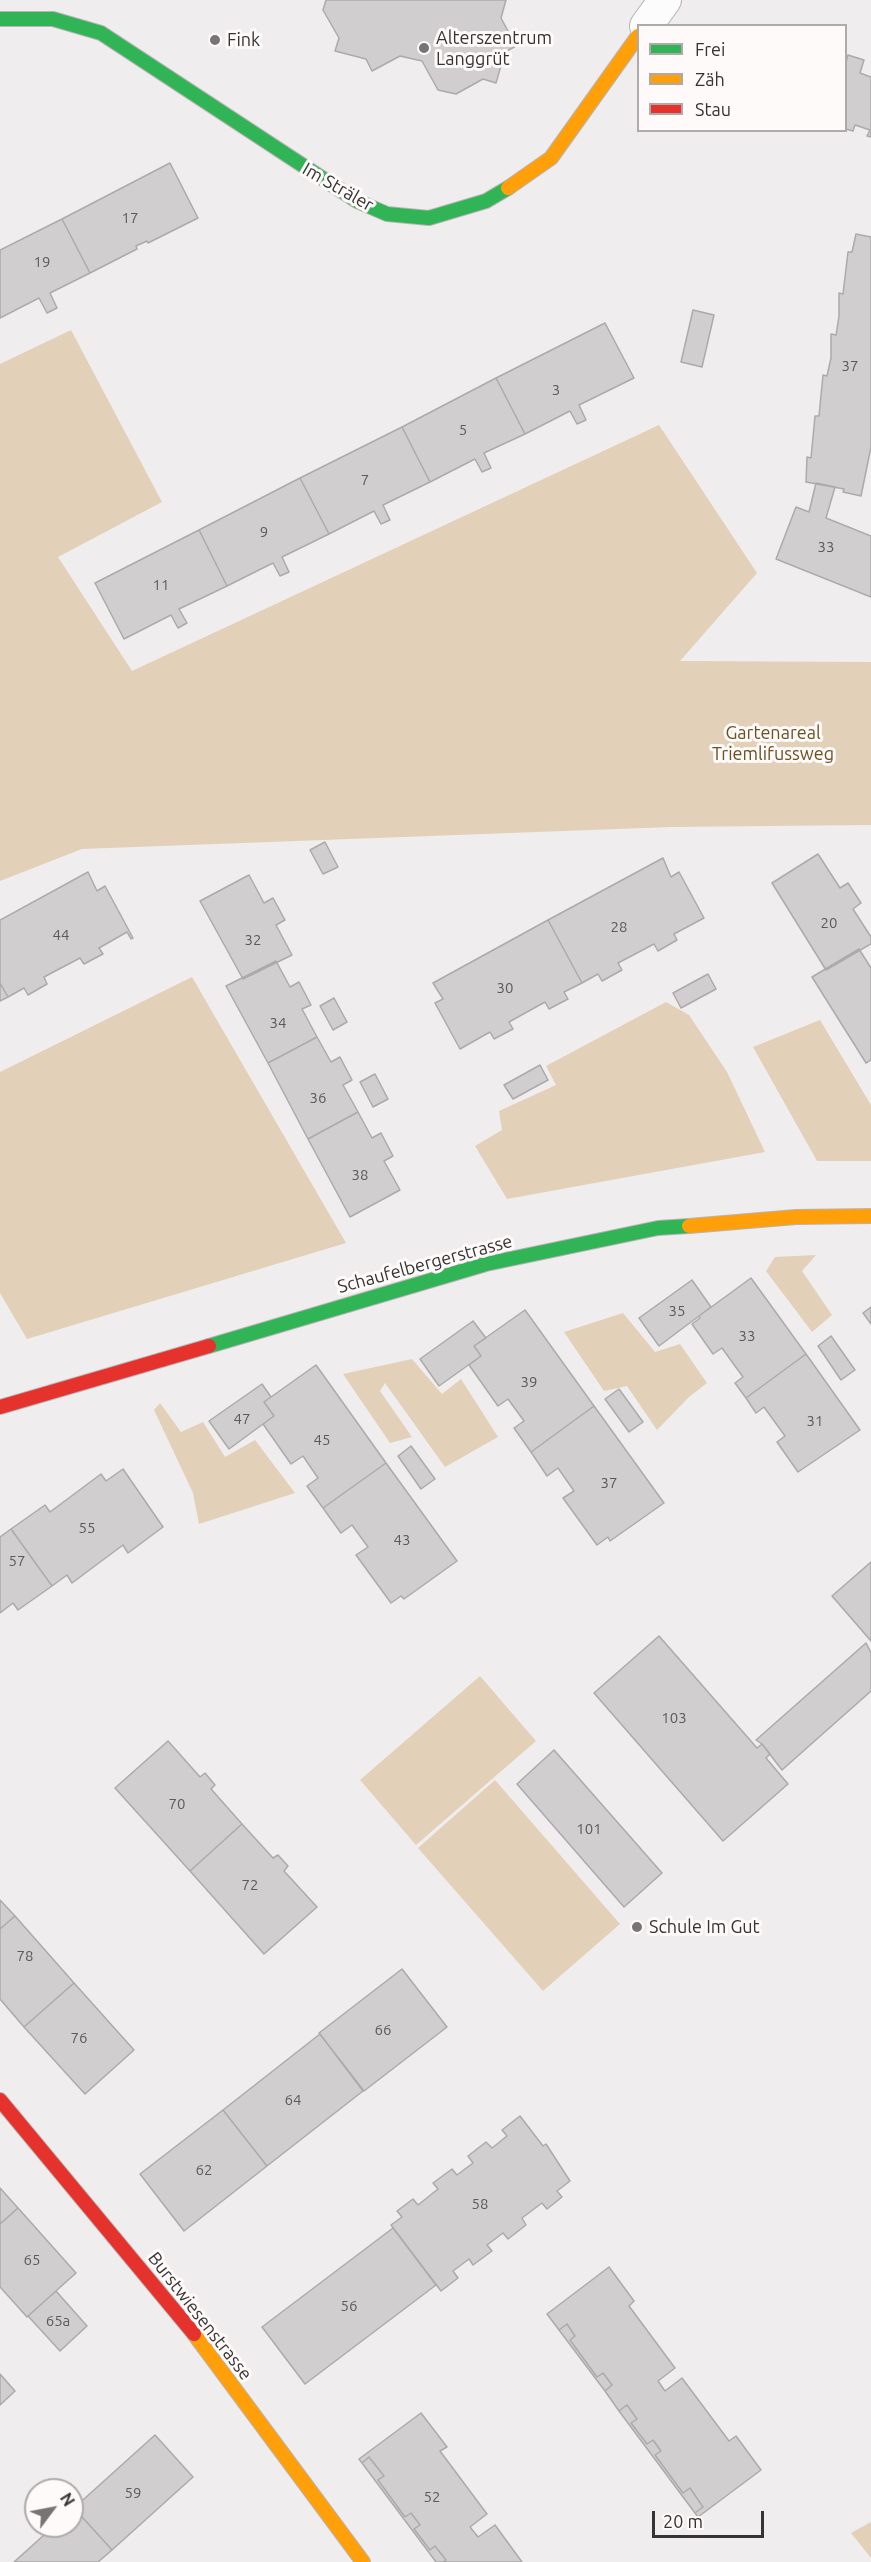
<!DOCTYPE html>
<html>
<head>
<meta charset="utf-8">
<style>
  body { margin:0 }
  #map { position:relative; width:871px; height:2562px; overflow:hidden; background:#f0edee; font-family:Ubuntu,sans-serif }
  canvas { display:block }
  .legend { position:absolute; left:637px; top:24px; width:210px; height:108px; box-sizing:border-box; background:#fefafa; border:2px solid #aeaaaa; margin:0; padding:8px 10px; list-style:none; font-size:18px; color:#353333 }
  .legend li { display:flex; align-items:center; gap:12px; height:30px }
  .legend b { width:30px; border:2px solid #aeaaaa }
  .north { position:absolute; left:24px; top:2478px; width:60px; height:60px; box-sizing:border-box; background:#fefafa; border:2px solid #aeaaaa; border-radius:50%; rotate:58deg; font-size:16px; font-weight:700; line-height:24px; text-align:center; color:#353333 }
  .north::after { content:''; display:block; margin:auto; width:21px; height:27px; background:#767474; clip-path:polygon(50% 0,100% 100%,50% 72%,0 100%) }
  .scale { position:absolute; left:652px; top:2511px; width:112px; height:27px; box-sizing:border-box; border:3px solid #353333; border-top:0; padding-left:8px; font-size:18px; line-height:21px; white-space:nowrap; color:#353333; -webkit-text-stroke:4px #fefafa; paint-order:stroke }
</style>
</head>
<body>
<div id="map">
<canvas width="871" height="2562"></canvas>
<ul class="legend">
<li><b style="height:8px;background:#30b455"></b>Frei</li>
<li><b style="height:8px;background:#ff9f0a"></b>Zäh</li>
<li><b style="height:8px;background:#e5322d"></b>Stau</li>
</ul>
<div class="north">N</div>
<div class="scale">20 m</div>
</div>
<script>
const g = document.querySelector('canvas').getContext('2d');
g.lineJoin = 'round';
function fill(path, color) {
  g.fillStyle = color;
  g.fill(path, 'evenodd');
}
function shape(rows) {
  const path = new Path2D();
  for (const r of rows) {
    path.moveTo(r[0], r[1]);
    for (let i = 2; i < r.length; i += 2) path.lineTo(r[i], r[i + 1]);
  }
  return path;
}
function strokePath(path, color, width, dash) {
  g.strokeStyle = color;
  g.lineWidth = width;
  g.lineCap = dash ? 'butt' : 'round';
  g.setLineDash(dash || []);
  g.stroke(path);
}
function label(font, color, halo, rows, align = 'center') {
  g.font = font + ' Ubuntu,sans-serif';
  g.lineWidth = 6;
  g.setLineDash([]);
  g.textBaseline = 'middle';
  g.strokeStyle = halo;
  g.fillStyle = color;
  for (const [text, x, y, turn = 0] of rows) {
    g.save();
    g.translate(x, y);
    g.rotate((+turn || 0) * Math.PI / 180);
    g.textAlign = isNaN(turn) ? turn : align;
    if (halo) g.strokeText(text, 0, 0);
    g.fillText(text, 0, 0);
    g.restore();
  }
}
fill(shape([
  [71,330,162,502,58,557,132,671,659,425,757,573,680,661,871,662,871,825,671,827,82,849,0,881,0,364],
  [192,977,346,1243,27,1339,0,1293,0,1072],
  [666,1002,689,1015,727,1072,765,1152,507,1199,475,1146,502,1130,499,1111,556,1085,546,1066],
  [820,1020,871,1105,871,1161,817,1161,753,1047],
  [816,1255,802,1271,832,1315,812,1332,766,1271,775,1257],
  [623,1313,655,1352,680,1344,707,1383,689,1397,657,1430,627,1386,604,1391,564,1332],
  [412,1359,442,1394,461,1379,498,1437,445,1467,385,1383,380,1391,412,1437,390,1443,343,1374],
  [160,1403,181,1432,203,1422,225,1457,255,1440,295,1493,199,1524,193,1493,154,1410],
  [480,1676,536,1741,416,1845,360,1780],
  [495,1780,620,1924,543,1991,418,1848],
  [871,2522,871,2558,851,2533]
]), '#e2d1b8');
const building = shape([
  [326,0,506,0,501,18,516,46,505,52,496,83,483,79,456,94,438,90,422,61,400,56,372,71,366,59,335,51,339,38,323,10,326,0],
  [848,55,864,60,860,73,871,77,871,137,867,136,870,130,855,125,853,131,846,129,846,62,848,55],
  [170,163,198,218,148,243,147,241,136,246,137,249,90,273,62,219,170,163],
  [62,219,90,273,50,293,57,308,47,313,39,298,0,318,0,250,62,219],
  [856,234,871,237,871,447,861,496,843,492,844,489,806,482,807,457,811,458,815,416,819,416,823,375,827,376,831,358,831,334,836,335,839,316,839,293,843,294,848,252,852,252,856,234],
  [693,310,714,315,702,367,681,362,693,310],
  [605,323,634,378,579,405,586,420,577,424,570,411,525,434,496,378,605,323],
  [496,378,525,434,484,453,491,468,482,472,475,459,430,482,402,427,496,378],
  [402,427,430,482,383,505,390,520,381,524,374,511,329,534,300,478,402,427],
  [300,478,329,534,282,557,289,572,280,576,273,563,227,586,199,530,300,478],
  [816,483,835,487,826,518,871,536,871,597,776,559,796,507,809,512,816,483],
  [199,530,227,586,179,609,187,623,178,628,171,615,124,639,95,583,199,530],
  [325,842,338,867,323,874,310,850,325,842],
  [818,854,840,888,848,883,861,903,853,909,871,937,871,944,826,970,772,883,818,854],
  [663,858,671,877,679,872,704,918,674,934,677,940,658,951,654,944,618,963,622,970,602,981,598,974,582,983,548,920,663,858],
  [88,872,97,891,105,886,133,938,131,939,127,932,99,948,103,954,84,964,80,958,44,977,47,984,28,995,24,988,8,997,0,983,0,920,88,872],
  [249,875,264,903,273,898,285,920,276,925,292,955,243,979,200,901,249,875],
  [548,920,582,983,564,992,568,999,549,1009,545,1002,509,1022,513,1029,494,1039,490,1032,460,1049,435,1003,443,999,433,983,548,920],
  [859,949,871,968,871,1060,866,1063,812,977,859,949],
  [276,961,290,987,299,982,311,1005,302,1009,317,1037,268,1063,226,986,276,961],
  [708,974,716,989,681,1008,673,993,708,974],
  [0,983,8,997,0,1001,0,983],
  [334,998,347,1022,333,1030,320,1006,334,998],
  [317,1037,331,1062,340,1057,352,1080,343,1085,358,1112,308,1139,268,1063,317,1037],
  [540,1065,548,1080,513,1099,504,1085,540,1065],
  [375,1074,388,1099,373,1107,360,1082,375,1074],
  [358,1112,372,1138,381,1133,393,1156,384,1161,400,1190,350,1217,308,1139,358,1112],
  [751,1278,806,1354,746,1398,735,1383,743,1377,722,1348,713,1354,692,1324,700,1318,699,1316,751,1278],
  [692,1280,711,1307,659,1346,639,1318,692,1280],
  [871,1307,871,1324,863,1313,871,1307],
  [525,1310,594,1406,531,1452,514,1428,524,1421,508,1399,498,1406,469,1365,481,1356,474,1346,525,1310],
  [473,1321,486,1338,474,1346,481,1356,439,1386,420,1359,473,1321],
  [831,1336,855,1370,841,1380,818,1346,831,1336],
  [806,1354,860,1430,798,1472,777,1442,785,1436,764,1407,756,1413,746,1398,806,1354],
  [316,1365,386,1463,323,1508,307,1486,318,1478,303,1456,291,1464,263,1424,274,1416,264,1402,316,1365],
  [262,1384,271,1397,264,1402,274,1416,229,1449,209,1421,262,1384],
  [619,1389,643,1422,629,1432,605,1399,619,1389],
  [594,1406,664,1503,610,1541,608,1537,597,1545,563,1498,574,1491,558,1468,547,1476,531,1452,594,1406],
  [411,1446,435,1479,421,1489,398,1456,411,1446],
  [386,1463,457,1561,404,1599,401,1596,391,1603,356,1555,368,1547,352,1525,341,1533,323,1508,386,1463],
  [123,1469,163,1527,128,1553,123,1545,72,1583,67,1575,52,1586,11,1529,45,1505,50,1512,101,1474,106,1481,123,1469],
  [11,1529,52,1586,18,1610,13,1603,0,1613,0,1537,11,1529],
  [871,1562,871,1641,832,1596,871,1562],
  [659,1636,757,1748,762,1744,770,1754,766,1758,788,1784,723,1841,594,1693,659,1636],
  [866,1643,871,1653,871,1691,782,1770,762,1744,756,1740,866,1643],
  [168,1741,200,1777,205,1773,215,1785,211,1789,242,1824,190,1871,115,1788,168,1741],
  [554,1750,662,1873,624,1907,517,1784,554,1750],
  [242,1824,273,1858,278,1855,288,1866,284,1871,317,1907,264,1954,190,1871,242,1824],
  [0,1900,15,1916,0,1929,0,1900],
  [15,1916,74,1983,24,2027,0,1999,0,1929,15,1916],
  [402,1969,447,2027,364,2091,319,2033,402,1969],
  [74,1983,134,2050,85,2094,24,2027,74,1983],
  [320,2034,363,2091,267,2166,223,2110,320,2034],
  [223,2110,267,2166,184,2231,140,2174,223,2110],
  [520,2116,543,2146,546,2144,570,2181,557,2191,562,2197,547,2209,542,2203,522,2218,526,2225,508,2239,503,2233,487,2245,492,2251,473,2265,469,2259,453,2271,458,2278,441,2291,391,2225,402,2217,397,2211,413,2199,418,2205,438,2189,433,2183,452,2169,457,2175,473,2163,468,2156,486,2142,492,2148,507,2136,502,2130,520,2116],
  [0,2188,18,2208,0,2224,0,2188],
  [18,2208,76,2273,27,2317,0,2287,0,2224,18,2208],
  [393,2228,436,2285,305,2384,262,2327,393,2228],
  [609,2267,634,2301,629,2306,675,2368,658,2381,665,2391,682,2378,729,2441,736,2436,761,2470,698,2517,695,2513,703,2507,690,2488,683,2493,655,2455,661,2451,653,2440,647,2444,631,2423,637,2419,627,2405,619,2411,605,2391,612,2385,603,2373,597,2377,570,2340,575,2336,567,2324,559,2330,547,2314,609,2267],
  [56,2291,87,2326,60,2351,28,2316,56,2291],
  [567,2324,575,2336,570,2340,597,2377,603,2373,612,2385,605,2391,559,2330,567,2324],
  [0,2374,15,2391,0,2405,0,2374],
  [627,2405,637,2419,631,2423,647,2444,653,2440,661,2451,655,2455,683,2493,690,2488,703,2507,695,2513,619,2411,627,2405],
  [421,2413,447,2447,440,2451,487,2514,470,2527,478,2537,495,2525,522,2562,443,2562,446,2560,435,2546,430,2550,414,2529,420,2525,411,2513,405,2517,378,2480,384,2476,369,2457,362,2463,359,2459,421,2413],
  [155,2435,193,2477,112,2550,74,2508,155,2435],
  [369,2457,384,2476,378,2480,405,2517,411,2513,420,2525,414,2529,430,2550,435,2546,446,2560,443,2562,436,2562,362,2463,369,2457],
  [74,2508,112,2550,98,2562,14,2562,54,2526,72,2526,74,2508]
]);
fill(building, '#d0cecf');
strokePath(building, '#acaaab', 1.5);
const street = shape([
  [646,26,665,0]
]);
const fast = shape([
  [0,19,53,19,101,33,357,201,387,214,429,218,486,201,508,188],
  [209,1346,486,1264,658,1228,689,1226]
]);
const slow = shape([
  [508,188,551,158,638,36],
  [689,1226,796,1217,871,1216],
  [194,2334,363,2562]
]);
const jam = shape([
  [0,1407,209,1346],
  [0,2100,194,2334]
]);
strokePath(street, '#b6b4b4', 34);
strokePath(fast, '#b6b4b4', 16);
strokePath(slow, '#b6b4b4', 16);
strokePath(jam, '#b6b4b4', 16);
strokePath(street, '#fdfcfc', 32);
strokePath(fast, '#30b455', 14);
strokePath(slow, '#ff9f0a', 14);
strokePath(jam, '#e5322d', 14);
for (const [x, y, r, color] of [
  [215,40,6,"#767474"],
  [424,48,6,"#767474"],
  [637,1927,6,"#767474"]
]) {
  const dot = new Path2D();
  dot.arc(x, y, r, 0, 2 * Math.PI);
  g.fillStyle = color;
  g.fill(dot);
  strokePath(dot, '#fefafa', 2);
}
label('15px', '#5c5a5a', null, [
  ["17",130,218],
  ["19",42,262],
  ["37",850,366],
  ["3",556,390],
  ["5",463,430],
  ["7",365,480],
  ["9",264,532],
  ["33",826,547],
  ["11",161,585],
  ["20",829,923],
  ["28",619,927],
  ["44",61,935],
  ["32",253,940],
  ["30",505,988],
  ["34",278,1023],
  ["36",318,1098],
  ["38",360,1175],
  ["35",677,1311],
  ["33",747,1336],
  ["39",529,1382],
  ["47",242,1419],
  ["31",815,1421],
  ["45",322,1440],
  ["37",609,1483],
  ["55",87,1528],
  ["43",402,1540],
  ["57",17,1561],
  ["103",674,1718],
  ["70",177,1804],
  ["101",589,1829],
  ["72",250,1885],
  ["78",25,1956],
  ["66",383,2030],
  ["76",79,2038],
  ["64",293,2100],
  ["62",204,2170],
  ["58",480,2204],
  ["65",32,2260],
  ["56",349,2306],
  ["65a",58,2321],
  ["59",133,2493],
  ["52",432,2497]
]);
label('18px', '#353333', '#fefafa', [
  ["Alterszentrum",436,38],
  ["Langgrüt",436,59],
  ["Fink",227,40],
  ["Schule Im Gut",649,1927]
], 'left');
label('18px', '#353333', '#fefafa', [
  ["Im Sträler",338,187,30],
  ["Schaufelbergerstrasse",425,1264,-15],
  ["Burstwiesenstrasse",200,2316,52]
]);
label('18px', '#6c5120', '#fefafa', [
  ["Gartenareal",773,733],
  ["Triemlifussweg",773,754]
]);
</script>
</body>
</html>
